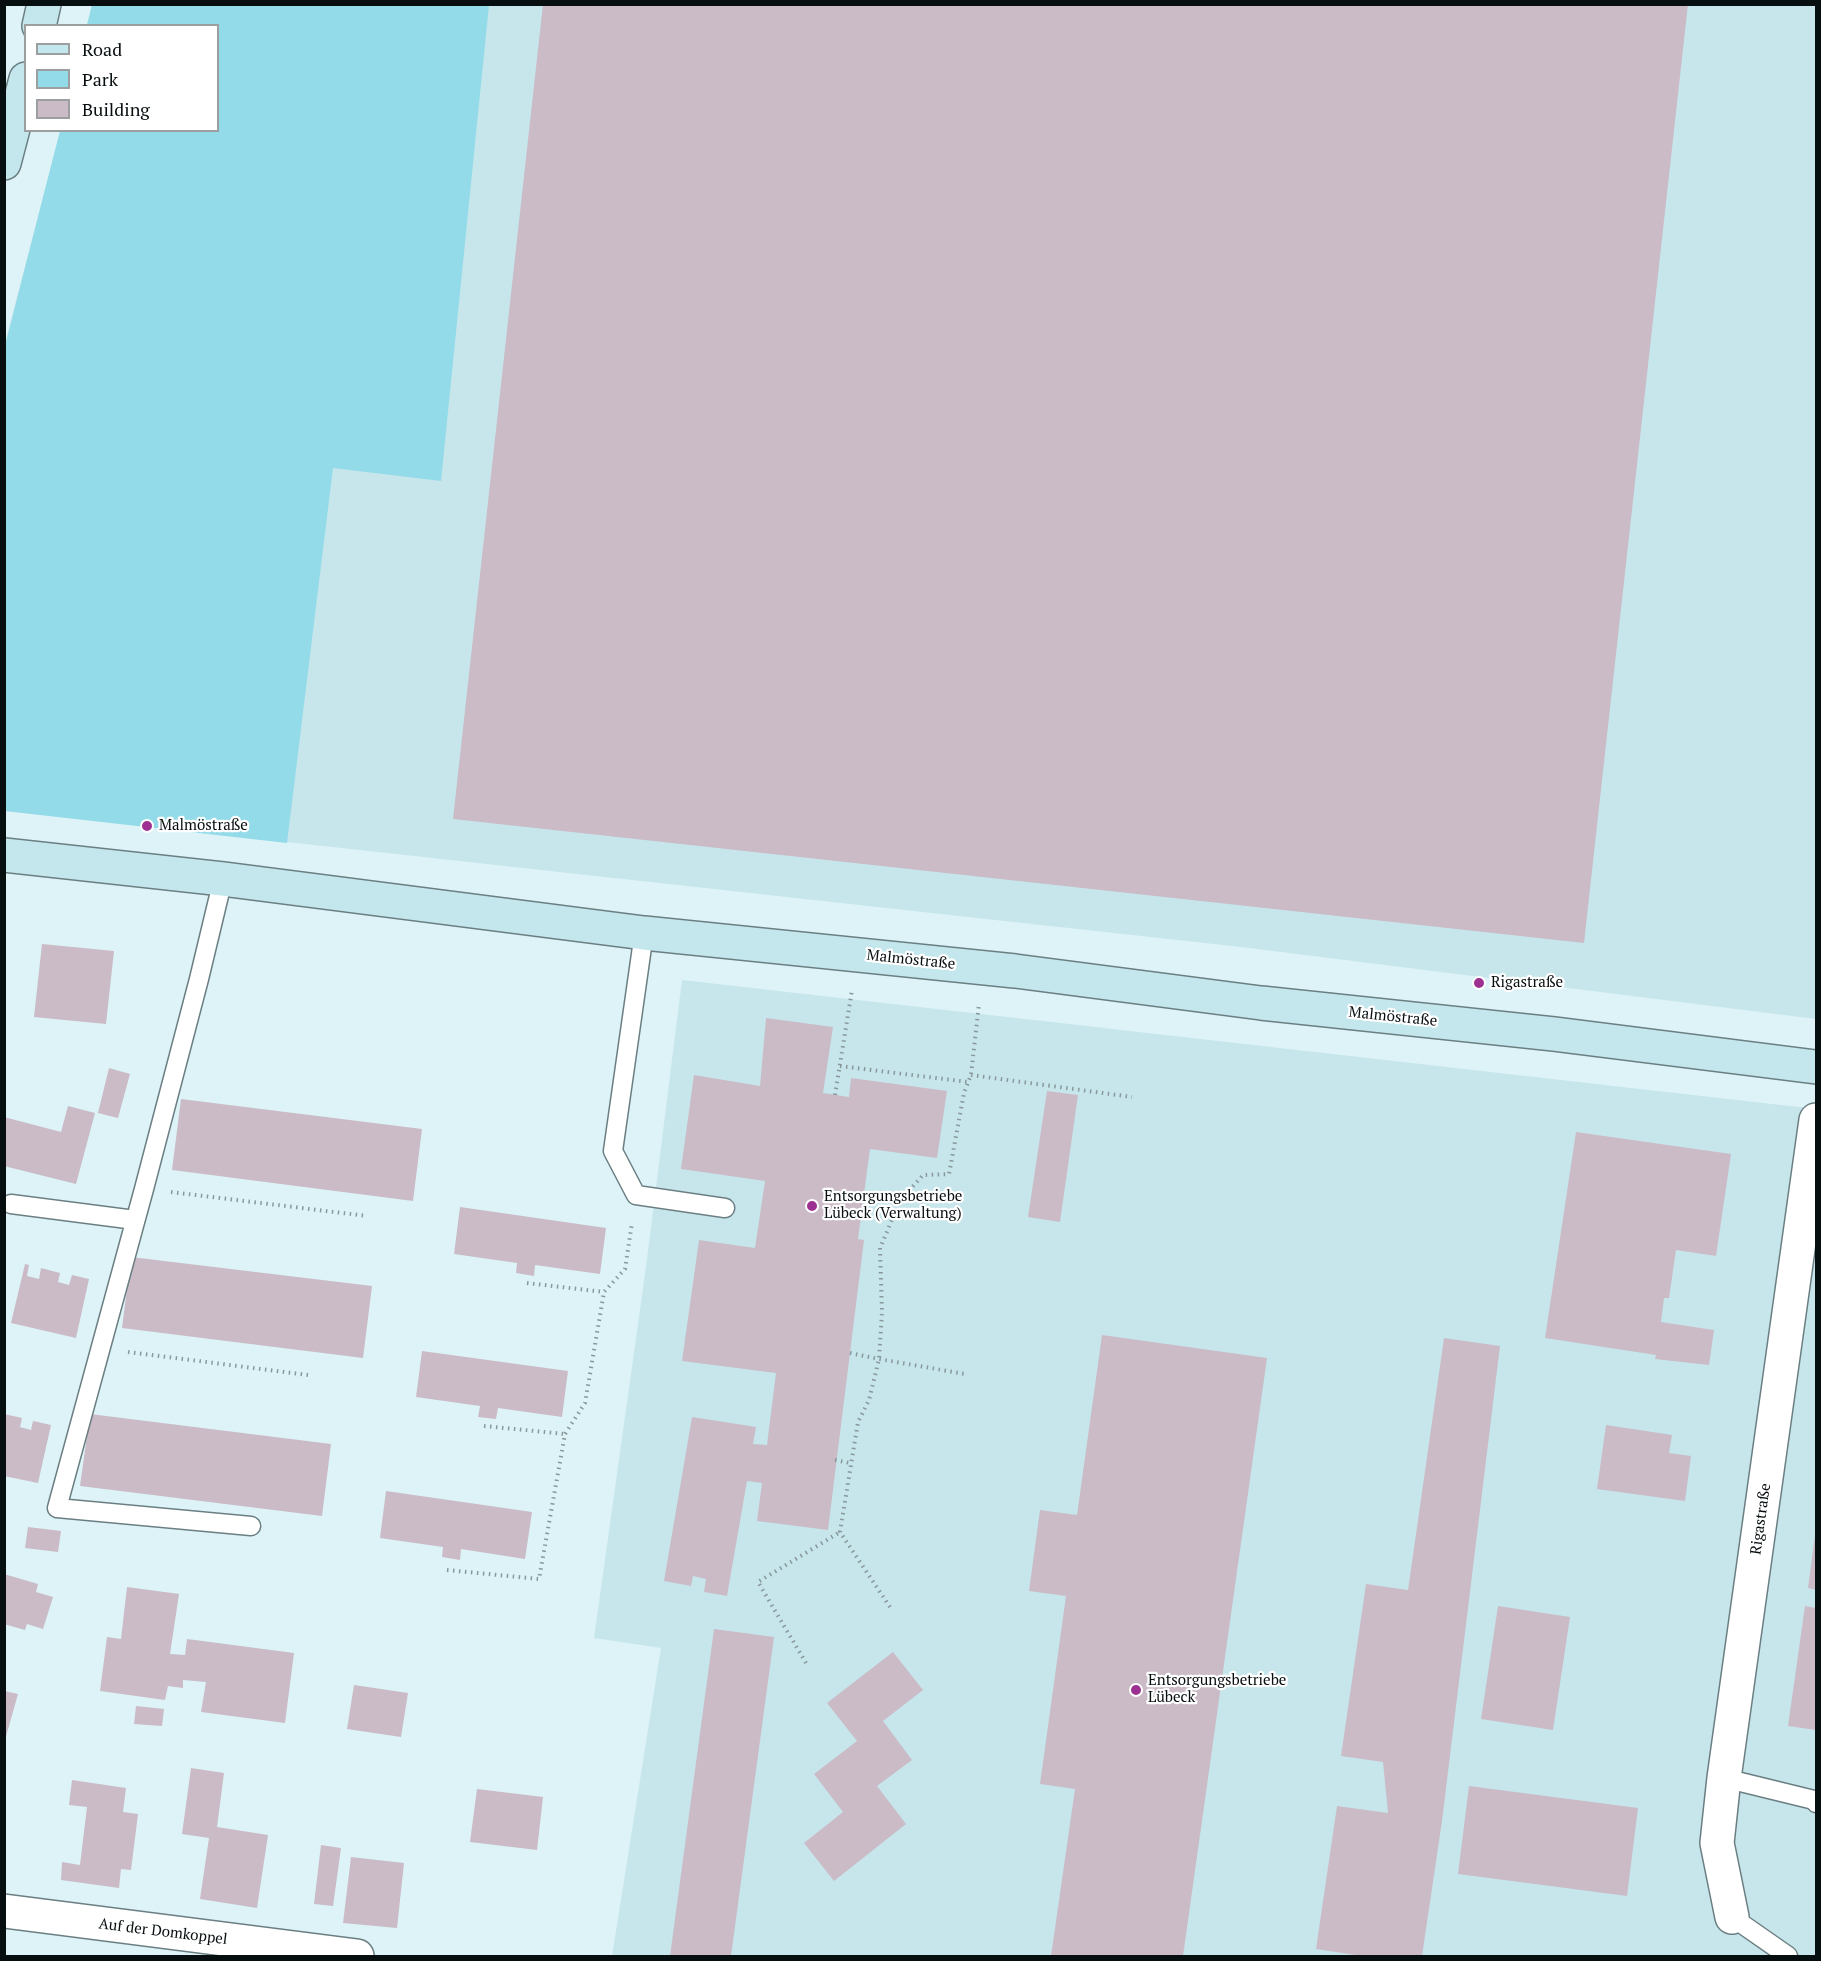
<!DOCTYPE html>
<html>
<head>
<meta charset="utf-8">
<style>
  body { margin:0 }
  #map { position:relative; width:1821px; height:1961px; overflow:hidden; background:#ddf3f7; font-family:"PT Serif",serif }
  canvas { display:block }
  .frame { position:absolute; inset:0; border:6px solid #070e10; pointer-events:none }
  .legend { position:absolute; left:24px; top:24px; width:195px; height:108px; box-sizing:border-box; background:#fff; border:2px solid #9c9f9f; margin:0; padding:8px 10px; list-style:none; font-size:18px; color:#070e10 }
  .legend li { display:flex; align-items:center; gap:12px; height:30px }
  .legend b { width:30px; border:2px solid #9c9f9f }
</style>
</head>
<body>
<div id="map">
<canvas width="1821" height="1961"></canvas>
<div class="frame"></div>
<ul class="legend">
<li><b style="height:8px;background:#c4e7ed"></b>Road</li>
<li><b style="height:16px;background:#93dbe8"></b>Park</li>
<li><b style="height:16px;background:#cabbc7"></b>Building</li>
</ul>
</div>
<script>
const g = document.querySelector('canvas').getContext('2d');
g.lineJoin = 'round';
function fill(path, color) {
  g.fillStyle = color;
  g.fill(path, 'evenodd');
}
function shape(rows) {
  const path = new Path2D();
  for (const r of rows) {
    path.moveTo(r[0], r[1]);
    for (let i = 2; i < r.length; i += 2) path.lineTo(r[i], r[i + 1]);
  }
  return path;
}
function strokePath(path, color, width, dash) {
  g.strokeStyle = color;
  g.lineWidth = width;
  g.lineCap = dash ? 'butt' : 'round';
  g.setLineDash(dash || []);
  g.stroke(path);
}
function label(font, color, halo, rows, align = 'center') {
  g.font = font + ' "PT Serif",serif';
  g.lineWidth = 4.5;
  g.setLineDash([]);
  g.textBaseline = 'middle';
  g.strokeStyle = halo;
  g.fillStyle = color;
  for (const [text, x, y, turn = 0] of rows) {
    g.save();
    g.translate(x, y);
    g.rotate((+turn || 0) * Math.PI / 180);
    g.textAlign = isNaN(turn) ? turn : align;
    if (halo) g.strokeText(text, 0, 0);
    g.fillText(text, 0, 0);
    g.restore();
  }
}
fill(shape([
  [92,5,1816,5,1816,1019,1241,947,5,811,4,347,60,131,218,130,218,26,87,25],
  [682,980,1816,1109,1816,1956,612,1956,661,1648,594,1638,646,1267]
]), '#c7e6ec');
fill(shape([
  [92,5,489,5,441,481,333,468,287,843,5,811,5,346,60,131,218,130,218,26,87,25]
]), '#93dbe8');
fill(shape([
  [543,4,1688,4,1584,943,453,819],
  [42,944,114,951,106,1024,34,1017],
  [766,1018,833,1027,823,1093,849,1097,851,1078,947,1091,937,1158,870,1149,858,1239,864,1240,828,1530,757,1521,762,1483,747,1481,727,1596,704,1592,706,1579,693,1576,691,1586,664,1581,692,1417,756,1427,753,1444,767,1445,776,1373,682,1361,699,1240,755,1248,765,1181,681,1169,694,1075,760,1086],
  [109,1068,130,1074,118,1118,98,1113],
  [1047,1091,1078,1095,1060,1222,1028,1217],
  [181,1099,422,1129,413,1201,172,1170],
  [68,1106,95,1113,76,1184,4,1166,4,1117,61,1132],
  [1576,1132,1731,1154,1716,1256,1676,1250,1669,1298,1664,1298,1661,1322,1714,1330,1709,1365,1655,1359,1656,1355,1545,1338],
  [460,1207,606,1228,600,1274,535,1265,534,1276,516,1273,517,1263,454,1254],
  [131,1257,372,1286,363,1358,122,1328],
  [25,1264,29,1265,27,1276,39,1279,41,1268,60,1273,58,1282,69,1285,72,1275,89,1279,76,1338,11,1323],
  [1102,1335,1267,1358,1183,1956,1051,1956,1075,1789,1040,1784,1066,1596,1029,1591,1040,1510,1077,1515],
  [1444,1338,1500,1346,1442,1821,1422,1956,1362,1956,1316,1949,1337,1806,1388,1813,1383,1762,1341,1756,1366,1584,1408,1590],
  [422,1351,568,1371,562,1417,498,1408,496,1419,478,1417,480,1406,416,1397],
  [4,1414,22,1418,20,1427,31,1430,33,1421,51,1425,38,1483,4,1476],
  [90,1414,331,1444,322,1516,80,1486],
  [1606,1425,1672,1435,1669,1453,1691,1456,1685,1501,1597,1489],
  [386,1491,532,1512,525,1559,461,1549,460,1560,442,1557,443,1547,380,1538],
  [28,1527,61,1531,58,1552,25,1548],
  [1815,1535,1816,1535,1816,1590,1808,1588],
  [4,1574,38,1584,36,1592,53,1597,43,1629,27,1624,25,1630,4,1624],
  [127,1587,179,1594,170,1654,185,1655,187,1639,294,1653,285,1723,201,1712,206,1682,183,1680,183,1688,168,1686,165,1700,100,1691,107,1637,121,1639],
  [1498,1606,1570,1617,1553,1730,1481,1719],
  [1805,1606,1816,1608,1816,1730,1788,1726],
  [714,1629,774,1637,731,1956,670,1956],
  [893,1652,923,1690,883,1721,912,1760,877,1786,906,1824,834,1881,804,1843,843,1812,814,1774,857,1741,827,1703],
  [354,1685,408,1693,401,1737,347,1729],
  [4,1691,18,1694,5,1740,4,1740],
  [136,1706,164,1709,162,1726,134,1724],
  [191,1768,224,1773,217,1827,268,1835,257,1908,200,1899,209,1838,182,1834],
  [72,1780,126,1788,123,1812,138,1814,131,1870,121,1869,119,1888,61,1880,62,1862,80,1865,87,1807,69,1805],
  [1469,1786,1638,1808,1627,1896,1458,1874],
  [477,1789,543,1797,537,1850,470,1842],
  [321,1845,341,1848,333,1906,314,1904],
  [351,1857,404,1863,397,1928,343,1923]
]), '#cabbc7');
const lane = shape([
  [223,879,199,979,144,1189,57,1508,251,1526],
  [644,933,613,1151,636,1195,725,1208],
  [11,1204,135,1220],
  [1724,1778,1814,1800,1816,1803],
  [1732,1917,1788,1956]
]);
const street = shape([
  [4,1911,357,1956],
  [1732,1917,1717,1843,1724,1778,1816,1120]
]);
const secondary = shape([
  [39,26,44,4],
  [4,163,26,79],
  [4,855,223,879,644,933,1015,971,1261,1003,1554,1034,1816,1067]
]);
strokePath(lane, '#6b7f83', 21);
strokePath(street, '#6b7f83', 36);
strokePath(secondary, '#6b7f83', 36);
strokePath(shape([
  [840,1066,968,1082],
  [971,1075,1132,1097],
  [835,1095,852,990],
  [171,1192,367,1216],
  [527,1283,604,1292],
  [128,1352,308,1375],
  [850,1353,879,1359,965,1374],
  [484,1426,565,1434],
  [835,1460,850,1463],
  [447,1570,539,1579,565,1434,585,1403,604,1292,625,1269,632,1223],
  [890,1607,840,1532,858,1422,869,1400,879,1359,882,1313,880,1248,900,1201,923,1175,949,1174,964,1093,971,1075,979,1004],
  [806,1663,758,1582,840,1532]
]), '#88989b', 4, [1.5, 4.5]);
strokePath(lane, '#fff', 18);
strokePath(street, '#fff', 33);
strokePath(secondary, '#c4e7ed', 33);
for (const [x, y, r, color] of [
  [147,826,6,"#9d3191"],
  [1479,983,6,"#9d3191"],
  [812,1206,6,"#9d3191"],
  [1136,1690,6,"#9d3191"]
]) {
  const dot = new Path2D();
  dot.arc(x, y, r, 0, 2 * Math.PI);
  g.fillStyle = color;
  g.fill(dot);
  strokePath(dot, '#fff', 2);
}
label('15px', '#070e10', '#fff', [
  ["Malmöstraße",159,826],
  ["Rigastraße",1491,983],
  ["Entsorgungsbetriebe",824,1197],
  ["Lübeck (Verwaltung)",824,1214],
  ["Entsorgungsbetriebe",1148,1681],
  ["Lübeck",1148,1698]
], 'left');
label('15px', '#070e10', '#fff', [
  ["Malmöstraße",911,960,6],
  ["Malmöstraße",1393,1017,6],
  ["Rigastraße",1761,1519,-82],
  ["Auf der Domkoppel",163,1932,7]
]);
</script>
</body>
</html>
